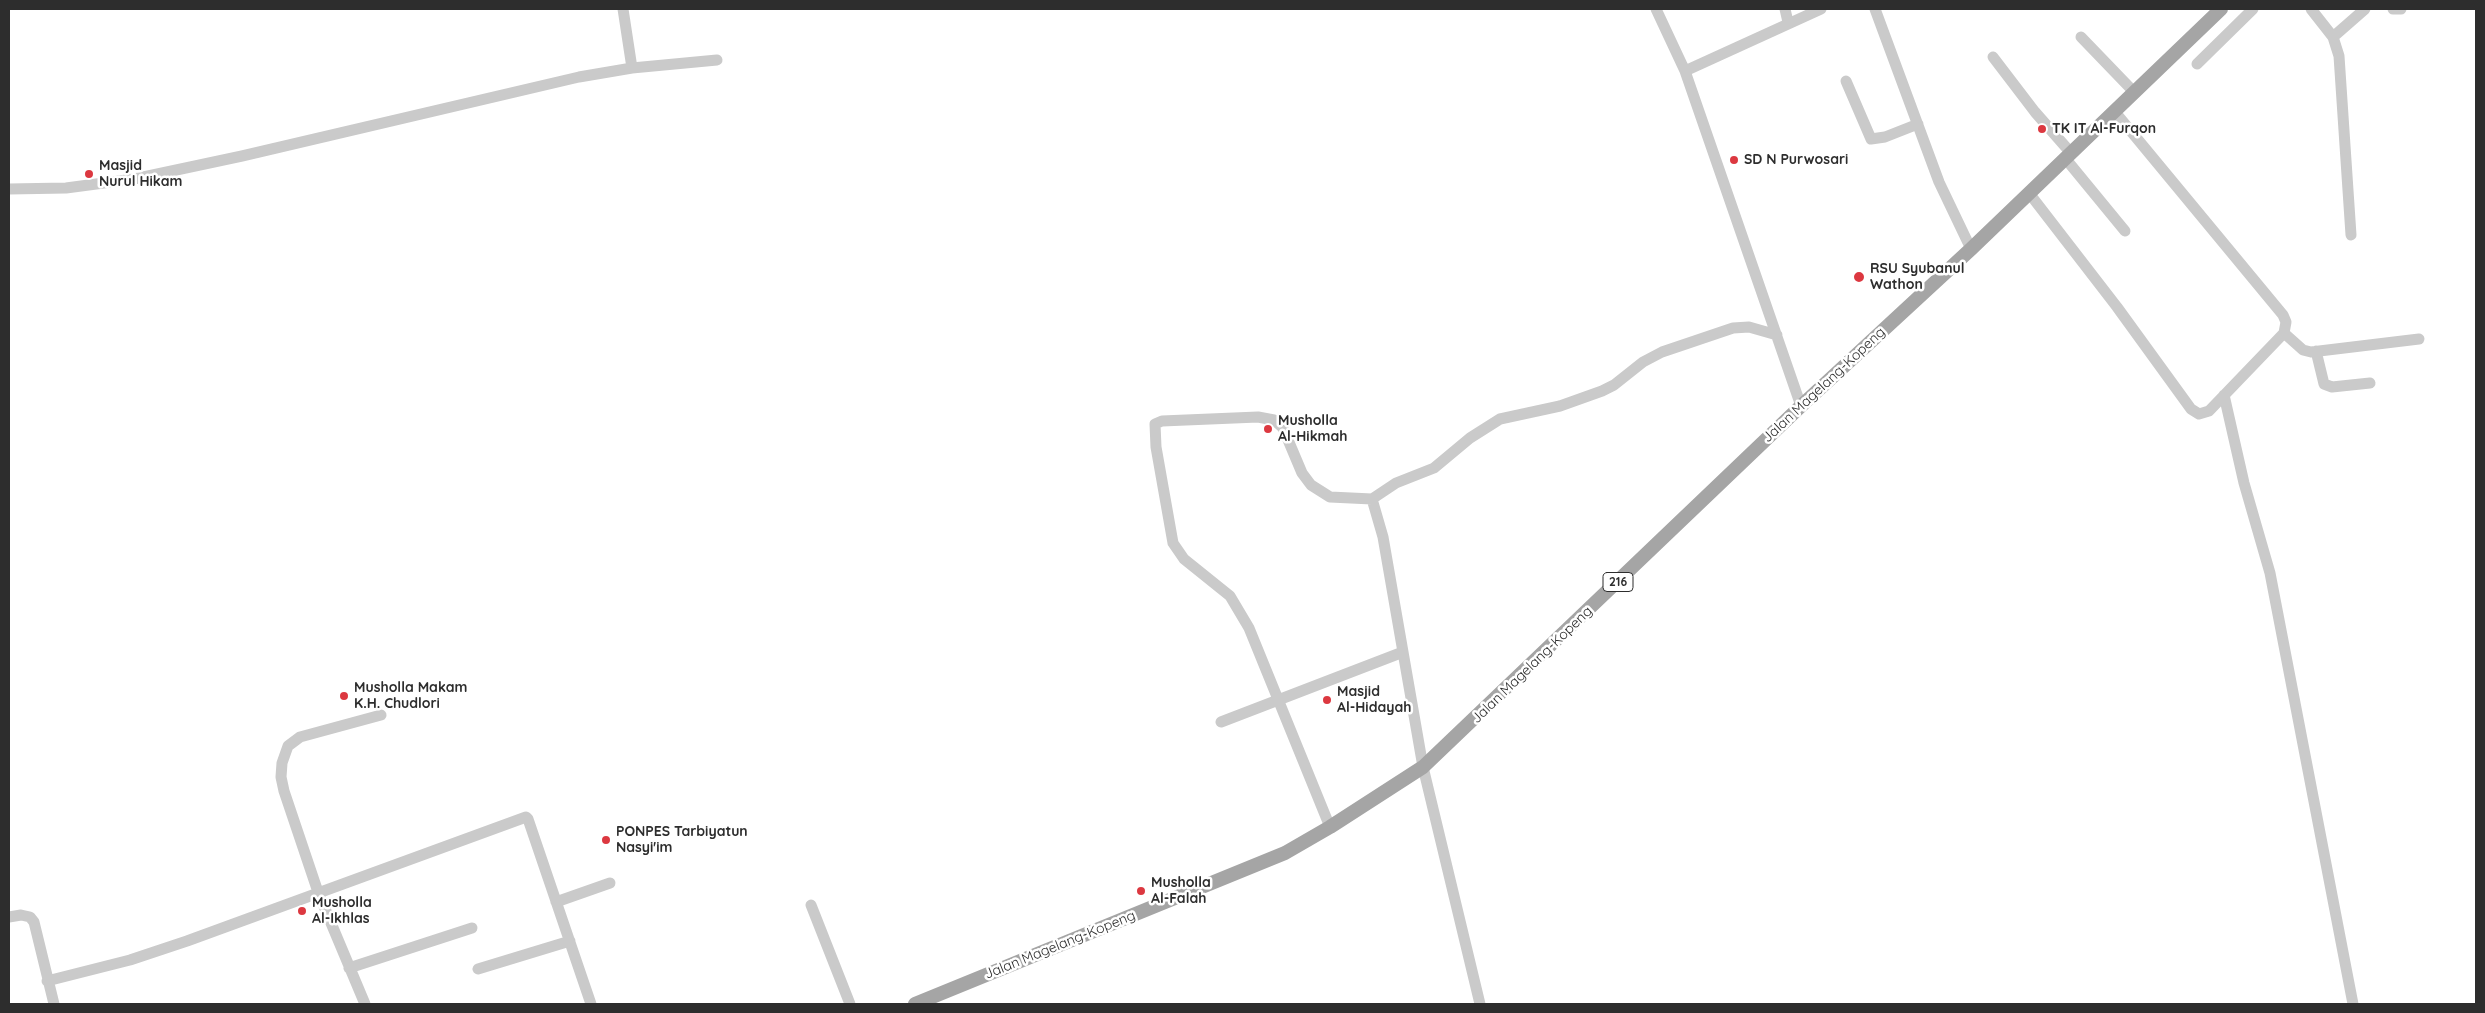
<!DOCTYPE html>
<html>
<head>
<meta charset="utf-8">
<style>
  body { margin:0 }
  #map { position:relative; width:2485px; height:1013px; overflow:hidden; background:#fff; font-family:Quicksand,sans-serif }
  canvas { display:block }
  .frame { position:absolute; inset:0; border:10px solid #2d2d2d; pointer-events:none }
</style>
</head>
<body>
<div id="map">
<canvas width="2485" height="1013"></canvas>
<div class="frame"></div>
</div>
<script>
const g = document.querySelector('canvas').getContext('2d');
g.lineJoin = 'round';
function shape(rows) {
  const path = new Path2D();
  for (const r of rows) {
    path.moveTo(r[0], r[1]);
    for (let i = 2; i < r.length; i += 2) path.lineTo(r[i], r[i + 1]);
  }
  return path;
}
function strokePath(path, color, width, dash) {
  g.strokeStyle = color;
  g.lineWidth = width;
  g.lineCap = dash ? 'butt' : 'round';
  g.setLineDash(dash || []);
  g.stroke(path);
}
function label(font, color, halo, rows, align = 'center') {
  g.font = font + ' Quicksand,sans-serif';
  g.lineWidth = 5;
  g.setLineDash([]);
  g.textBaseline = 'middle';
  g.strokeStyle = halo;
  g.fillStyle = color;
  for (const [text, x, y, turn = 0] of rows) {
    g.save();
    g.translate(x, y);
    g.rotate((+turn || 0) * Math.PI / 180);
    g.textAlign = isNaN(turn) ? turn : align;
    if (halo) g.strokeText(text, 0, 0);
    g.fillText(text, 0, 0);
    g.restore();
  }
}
strokePath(shape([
  [623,9,632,68],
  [1656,9,1685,71],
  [1785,9,1788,22],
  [1875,9,1939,182,1971,249],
  [2311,9,2333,37,2339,56,2351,235],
  [2393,9,2401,9],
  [2081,37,2134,92],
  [2333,37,2365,9],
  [1993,57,2035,112,2071,153],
  [2197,64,2253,9],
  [1846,81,1871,139,1885,137,1918,124],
  [2065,158,2125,231],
  [9,189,66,188,134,179,242,156,579,77,632,68,717,60],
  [2029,193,2117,307,2191,409,2199,414,2209,411,2284,333,2286,322,2283,315,2115,112],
  [2284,333,2303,350,2311,352,2419,339],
  [2316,351,2324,384,2332,387,2370,383],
  [2224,395,2244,483,2270,573,2353,1004],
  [1801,406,1685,71,1821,9],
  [1372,499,1383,537,1423,767,1480,1004],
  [1221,722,1403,652],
  [1330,827,1249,628,1230,596,1184,559,1173,543,1156,447,1155,424,1162,421,1258,417,1274,420,1283,428,1302,473,1311,485,1330,497,1372,499,1396,483,1434,468,1470,438,1500,419,1560,406,1602,391,1614,385,1643,362,1662,352,1733,328,1749,327,1777,335],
  [556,902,610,883],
  [811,905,850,1004],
  [9,917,21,915,30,917,34,922,54,1004],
  [349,968,472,928],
  [478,969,570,941],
  [47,981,130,960,187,941,526,817,528,819,591,1004],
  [365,1004,318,892,284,791,281,777,282,763,288,746,300,737,381,715]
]), '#cacaca', 11);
strokePath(shape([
  [915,1004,1285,853,1330,827,1423,767,1801,406,1971,249,2221,9]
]), '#a5a5a5', 14);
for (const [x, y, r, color] of [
  [2042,129,5,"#dc3840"],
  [1734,160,5,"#dc3840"],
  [89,174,5,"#dc3840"],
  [1859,277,6,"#dc3840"],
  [1268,429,5,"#dc3840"],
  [344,696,5,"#dc3840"],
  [1327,700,5,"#dc3840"],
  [606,840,5,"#dc3840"],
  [1141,891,5,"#dc3840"],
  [302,911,5,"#dc3840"]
]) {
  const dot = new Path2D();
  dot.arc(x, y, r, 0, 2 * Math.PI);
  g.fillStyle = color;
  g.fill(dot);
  strokePath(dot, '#fff', 2);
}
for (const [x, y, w] of [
  [1618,582,30]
]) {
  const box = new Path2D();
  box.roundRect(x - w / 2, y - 9.5, w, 19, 4);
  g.fillStyle = '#fff';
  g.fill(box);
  strokePath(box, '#2d2d2d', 1);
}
label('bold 12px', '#2d2d2d', null, [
  ["216",1618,582]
]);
label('bold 14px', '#2d2d2d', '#fff', [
  ["TK IT Al-Furqon",2052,129],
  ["SD N Purwosari",1744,160],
  ["Masjid",99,166],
  ["Nurul Hikam",99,182],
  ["RSU Syubanul",1870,269],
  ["Wathon",1870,285],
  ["Musholla",1278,421],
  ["Al-Hikmah",1278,437],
  ["Musholla Makam",354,688],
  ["K.H. Chudlori",354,704],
  ["Masjid",1337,692],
  ["Al-Hidayah",1337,708],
  ["PONPES Tarbiyatun",616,832],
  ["Nasyi'im",616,848],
  ["Musholla",1151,883],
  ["Al-Falah",1151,899],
  ["Musholla",312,903],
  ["Al-Ikhlas",312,919]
], 'left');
label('14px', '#2d2d2d', '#fff', [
  ["Jalan Magelang-Kopeng",1824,385,-43],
  ["Jalan Magelang-Kopeng",1532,665,-44],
  ["Jalan Magelang-Kopeng",1060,945,-22]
]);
</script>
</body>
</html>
